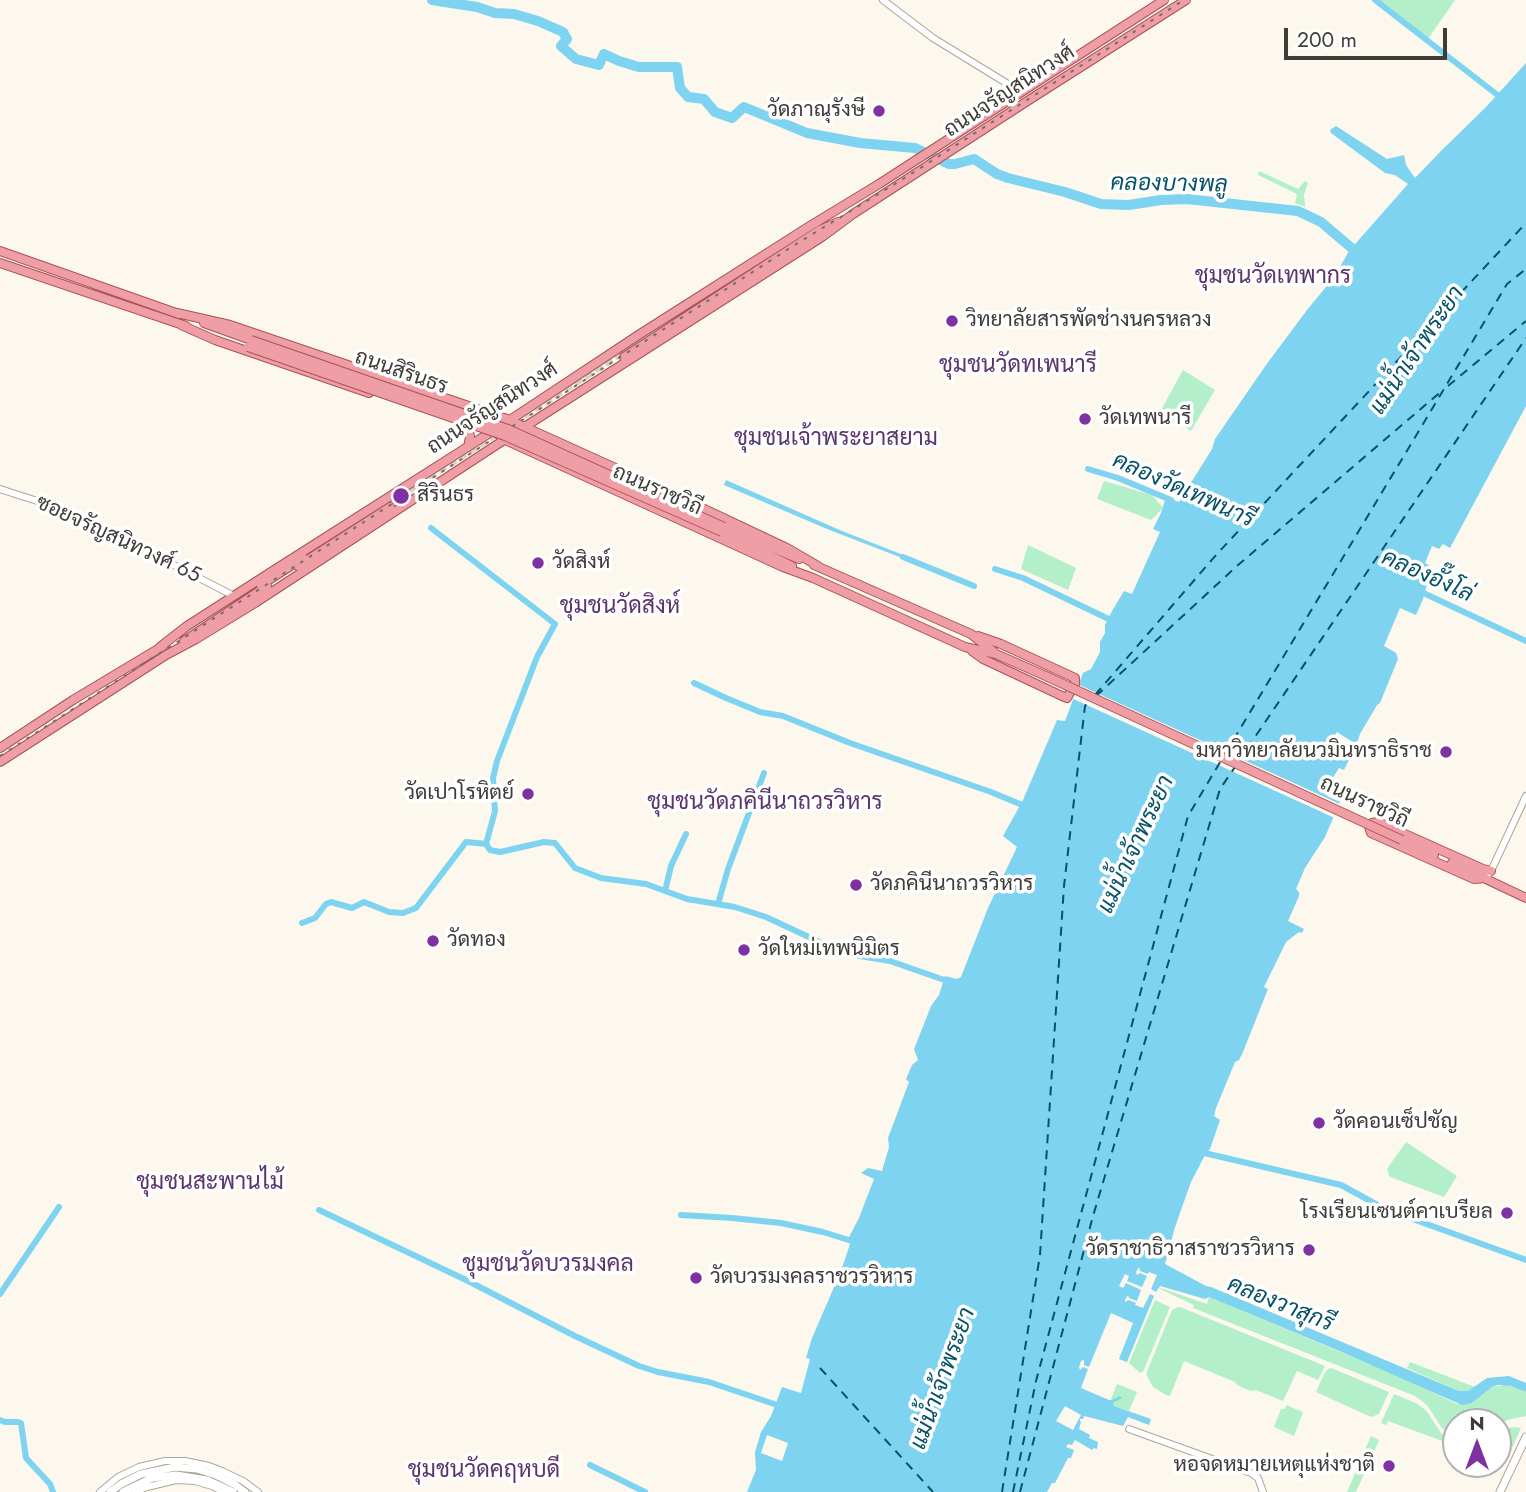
<!DOCTYPE html>
<html>
<head>
<meta charset="utf-8">
<style>
  body { margin:0 }
  #map { position:relative; width:1526px; height:1492px; overflow:hidden; background:#fcf8ed; font-family:Jost,sans-serif }
  canvas { display:block }
  .north { position:absolute; left:1442px; top:1408px; width:70px; height:70px; box-sizing:border-box; background:#fff; border:2px solid #b2b1af; border-radius:50%; rotate:0deg; font-size:19px; font-weight:700; line-height:28px; text-align:center; color:#3e3c38 }
  .north::after { content:''; display:block; margin:auto; width:24px; height:32px; background:#8031a1; clip-path:polygon(50% 0,100% 100%,50% 72%,0 100%) }
  .scale { position:absolute; left:1284px; top:28px; width:163px; height:32px; box-sizing:border-box; border:4px solid #3e3c38; border-top:0; padding-left:9px; font-size:21px; line-height:24px; white-space:nowrap; color:#3e3c38; -webkit-text-stroke:5px #fff; paint-order:stroke }
</style>
</head>
<body>
<div id="map">
<canvas width="1526" height="1492"></canvas>
<div class="north">N</div>
<div class="scale">200 m</div>
</div>
<script>
const g = document.querySelector('canvas').getContext('2d');
g.lineJoin = 'round';
function fill(path, color) {
  g.fillStyle = color;
  g.fill(path, 'evenodd');
}
function shape(rows) {
  const path = new Path2D();
  for (const r of rows) {
    path.moveTo(r[0], r[1]);
    for (let i = 2; i < r.length; i += 2) path.lineTo(r[i], r[i + 1]);
  }
  return path;
}
function strokePath(path, color, width, dash) {
  g.strokeStyle = color;
  g.lineWidth = width;
  g.lineCap = dash ? 'butt' : 'round';
  g.setLineDash(dash || []);
  g.stroke(path);
}
function label(font, color, halo, rows, align = 'center') {
  g.font = font + ' Jost,Sarabun,sans-serif';
  g.lineWidth = 7;
  g.setLineDash([]);
  g.textBaseline = 'middle';
  g.strokeStyle = halo;
  g.fillStyle = color;
  for (const [text, x, y, turn = 0] of rows) {
    g.save();
    g.translate(x, y);
    g.rotate((+turn || 0) * Math.PI / 180);
    g.textAlign = isNaN(turn) ? turn : align;
    if (halo) g.strokeText(text, 0, 0);
    g.fillText(text, 0, 0);
    g.restore();
  }
}
fill(shape([
  [1378,0,1455,0,1428,39],
  [1259,171,1298,189,1305,181,1308,183,1304,195,1305,207,1295,203,1297,194,1258,175],
  [1183,370,1215,390,1191,431,1160,412],
  [1104,481,1152,495,1163,508,1151,520,1097,499],
  [1028,545,1076,568,1068,590,1021,569],
  [1406,1142,1457,1176,1444,1197,1390,1177,1387,1169],
  [1161,1288,1207,1304,1209,1297,1405,1379,1457,1404,1472,1403,1492,1387,1505,1385,1511,1386,1526,1392,1526,1416,1507,1420,1498,1428,1498,1422,1456,1422,1456,1438,1448,1434,1441,1427,1427,1405,1415,1396,1193,1308,1194,1305,1160,1289],
  [1155,1300,1170,1307,1143,1372,1140,1373,1129,1363],
  [1178,1307,1180,1307,1325,1366,1318,1380,1297,1371,1283,1401,1256,1390,1251,1391,1243,1388,1236,1384,1235,1382,1184,1361,1170,1396,1166,1395,1153,1387,1146,1374,1172,1310],
  [1410,1362,1475,1387,1468,1391,1459,1391,1407,1368],
  [1331,1368,1389,1392,1379,1414,1371,1417,1316,1392,1324,1374,1328,1369],
  [1117,1384,1137,1392,1129,1411,1114,1406,1111,1399],
  [1394,1394,1416,1403,1423,1408,1428,1413,1441,1433,1445,1437,1456,1442,1456,1446,1388,1421,1386,1425,1381,1423],
  [1286,1405,1303,1412,1294,1436,1274,1427,1281,1409,1285,1409],
  [1514,1427,1521,1428,1505,1464,1498,1462,1498,1436,1509,1428],
  [1371,1436,1379,1440,1356,1492,1347,1492]
]), '#b3efc9');
fill(shape([
  [1526,63,1526,406,1450,548,1443,544,1439,549,1432,546,1425,563,1430,566,1429,577,1423,599,1416,615,1400,608,1384,646,1396,653,1398,659,1380,703,1377,705,1360,734,1355,748,1352,746,1354,743,1337,732,1332,740,1349,751,1351,748,1354,749,1344,770,1339,768,1329,784,1332,786,1327,796,1340,802,1325,837,1305,868,1296,889,1299,892,1299,896,1288,921,1304,929,1302,933,1299,932,1286,942,1264,987,1268,989,1243,1052,1239,1060,1235,1062,1216,1108,1214,1116,1220,1120,1210,1149,1205,1155,1191,1182,1175,1227,1165,1264,1206,1286,1211,1287,1459,1391,1468,1391,1487,1378,1509,1376,1526,1383,1526,1392,1511,1386,1498,1385,1492,1387,1472,1403,1462,1405,1337,1350,1209,1297,1205,1299,1160,1286,1156,1292,1151,1289,1157,1275,1149,1272,1148,1274,1140,1271,1139,1267,1136,1272,1137,1275,1140,1273,1147,1276,1142,1287,1127,1281,1129,1276,1125,1274,1119,1286,1123,1288,1126,1283,1141,1290,1137,1301,1129,1298,1128,1295,1125,1300,1125,1302,1129,1300,1136,1303,1135,1305,1143,1308,1150,1294,1154,1296,1127,1362,1119,1359,1133,1323,1111,1313,1089,1367,1084,1365,1084,1360,1081,1361,1079,1367,1080,1370,1083,1367,1088,1369,1081,1388,1109,1400,1112,1400,1120,1396,1122,1398,1113,1403,1114,1406,1151,1419,1149,1425,1128,1417,1123,1426,1084,1416,1083,1419,1080,1419,1080,1421,1081,1422,1079,1429,1090,1435,1089,1438,1098,1442,1097,1449,1094,1448,1092,1450,1075,1440,1072,1445,1068,1444,1066,1447,1074,1450,1071,1458,1068,1458,1055,1483,1052,1483,1047,1492,747,1492,756,1470,755,1452,761,1432,771,1416,782,1387,801,1393,810,1359,806,1358,812,1338,841,1271,850,1244,848,1239,859,1218,874,1179,861,1173,868,1168,882,1171,889,1147,888,1138,909,1082,906,1079,912,1065,918,1060,914,1049,924,1024,931,1006,939,995,945,976,957,979,961,977,988,908,1017,847,1003,836,1023,800,1057,720,1065,721,1083,673,1091,669,1100,652,1100,642,1105,633,1105,625,1112,611,1124,591,1132,594,1160,532,1153,529,1161,513,1166,497,1179,502,1212,449,1215,439,1266,365,1307,310,1335,276,1349,251,1408,184,1395,175,1385,173,1331,133,1330,130,1336,126,1387,159,1404,155,1406,165,1415,178,1441,151,1485,108],
  [1065,1406,1081,1415,1073,1430,1056,1421],
  [767,1435,788,1443,782,1461,761,1453],
  [726,480,842,531,911,558,910,561,827,529,724,485]
]), '#7ed3f0');
fill(shape([
  [1075,683,1342,805,1337,819,1069,697]
]), '#fcf8ed');
strokePath(shape([
  [1375,0,1504,100],
  [1088,469,1118,478,1171,500],
  [431,528,555,624,537,657,497,761,493,778,495,811,486,844,490,850,500,852,544,842,555,843,575,868,601,878,646,884,687,899,735,907,766,917,826,945,854,955,890,961,950,982],
  [903,557,974,586],
  [995,569,1023,578,1115,622],
  [1417,590,1526,641],
  [694,683,726,698,760,712,783,716,850,743,991,792,1027,807],
  [665,891,671,866,686,834],
  [718,904,728,869,764,773],
  [302,923,315,918,326,904,331,902,352,908,364,902,389,912,403,913,416,908,466,842,486,844],
  [1200,1152,1341,1185,1385,1209,1526,1260],
  [319,1210,466,1280,575,1336,639,1366,658,1372,709,1382,783,1407],
  [681,1215,732,1218,781,1223,823,1232,855,1242],
  [0,1294,59,1207],
  [0,1420,5,1422,18,1422,21,1423,26,1458,50,1484,53,1492],
  [590,1465,645,1492]
]), '#7ed3f0', 6);
strokePath(shape([
  [432,0,477,7,495,13,514,14,538,21,563,32,567,39,561,46,576,59,599,65,604,54,619,61,639,67,677,67,680,88,688,97,704,99,715,112,732,118,744,107,807,133,860,143,915,148,949,164,955,164,974,159,997,174,1008,178,1065,192,1101,204,1129,205,1161,200,1187,199,1298,211,1321,222,1361,256]
]), '#7ed3f0', 10);
strokePath(shape([
  [1448,386,1526,321],
  [1095,695,1216,555,1526,223],
  [1096,696,1237,566,1444,389],
  [1225,754,1507,284,1526,269],
  [1238,762,1526,338],
  [820,1368,933,1492],
  [1002,1492,1040,1255,1064,886,1085,706,1091,699],
  [1013,1492,1036,1381,1188,816,1222,759],
  [1020,1492,1093,1216,1220,789,1235,767]
]), '#075266', 2, [9, 7]);
strokePath(shape([
  [514,422,621,353],
  [388,503,500,431]
]), '#d6d2c9', 8, [8, 4]);
const tertiary = shape([
  [883,0,933,38,1021,92],
  [0,489,50,505,106,530,234,596],
  [1485,878,1491,871,1526,796],
  [1129,1429,1251,1473,1258,1478,1263,1492],
  [100,1492,118,1477,139,1467,165,1461,185,1461,209,1466,222,1471,243,1481,258,1492],
  [135,1492,147,1487,176,1480,195,1481,212,1486,224,1492]
]);
const secondary = shape([
  [110,1492,121,1484,141,1474,175,1467,197,1469,216,1475,234,1484,245,1492],
  [123,1492,152,1478,176,1475,207,1480,233,1492],
  [1500,1492,1526,1437]
]);
const primary = shape([
  [0,251,179,314],
  [0,263,186,326],
  [177,313,230,325,507,419,664,490,787,548,818,566],
  [204,323,251,340],
  [181,325,215,340,369,393],
  [624,357,818,231,838,222],
  [459,424,466,427,469,431,470,437,468,447],
  [501,438,783,567,813,578,965,647,996,654,1048,677],
  [724,527,799,559],
  [722,532,792,566],
  [814,565,971,634,994,652],
  [298,566,390,507],
  [261,585,303,558],
  [184,641,267,586],
  [160,647,187,626,271,572,510,420,640,334,810,226,879,184,1164,0],
  [972,651,983,659,1062,696,1067,698,1075,684,1075,678,1001,644,978,636],
  [0,748,73,700,163,646],
  [0,762,166,655,196,639,255,603,504,440,822,237,853,214,1029,100,1186,0],
  [1402,840,1434,855],
  [1452,863,1526,898],
  [1485,878,1474,879,1371,833,1369,827,1372,823,1378,822,1483,869,1491,871]
]);
strokePath(tertiary, '#aaa69b', 8);
strokePath(secondary, '#aaa69b', 9);
strokePath(primary, '#aa5158', 10);
strokePath(tertiary, '#fff', 6);
strokePath(secondary, '#fff', 7);
strokePath(primary, '#ef9ea5', 8);
strokePath(shape([
  [0,756,793,246,903,179,1184,0]
]), '#73716b', 2, [3.5, 7]);
const primaryBridge = shape([
  [251,340,508,429,724,527],
  [248,347,505,436,722,532],
  [1048,677,1402,840]
]);
strokePath(primaryBridge, '#aa5158', 10, []);
strokePath(primaryBridge, '#ef9ea5', 8);
for (const [x, y, r, color] of [
  [879,111,7,"#8031a1"],
  [952,321,7,"#8031a1"],
  [1085,419,7,"#8031a1"],
  [401,496,9,"#8031a1"],
  [538,563,7,"#8031a1"],
  [1446,752,7,"#8031a1"],
  [528,794,7,"#8031a1"],
  [856,885,7,"#8031a1"],
  [433,941,7,"#8031a1"],
  [744,950,7,"#8031a1"],
  [1319,1123,7,"#8031a1"],
  [1507,1213,7,"#8031a1"],
  [1309,1250,7,"#8031a1"],
  [696,1278,7,"#8031a1"],
  [1389,1466,7,"#8031a1"]
]) {
  const dot = new Path2D();
  dot.arc(x, y, r, 0, 2 * Math.PI);
  g.fillStyle = color;
  g.fill(dot);
  strokePath(dot, '#fff', 2.5);
}
label('21px', '#3e3c38', '#fff', [
  ["ถนนจรัญสนิทวงศ์",1010,92,-33],
  ["ถนนสิรินธร",401,373,19],
  ["ถนนจรัญสนิทวงศ์",493,409,-33],
  ["ถนนราชวิถี",657,491,24],
  ["ซอยจรัญสนิทวงศ์ 65",118,540,25],
  ["ถนนราชวิถี",1364,803,25]
]);
label('21px', '#3e3c38', '#fff', [
  ["วัดภาณุรังษี",865,111,"right"],
  ["วิทยาลัยสารพัดช่างนครหลวง",966,321],
  ["วัดเทพนารี",1099,419],
  ["สิรินธร",417,496],
  ["วัดสิงห์",552,563],
  ["มหาวิทยาลัยนวมินทราธิราช",1432,752,"right"],
  ["วัดเปาโรหิตย์",514,794,"right"],
  ["วัดภคินีนาถวรวิหาร",870,885],
  ["วัดทอง",447,941],
  ["วัดใหม่เทพนิมิตร",758,950],
  ["วัดคอนเซ็ปชัญ",1333,1123],
  ["โรงเรียนเซนต์คาเบรียล",1493,1213,"right"],
  ["วัดราชาธิวาสราชวรวิหาร",1295,1250,"right"],
  ["วัดบวรมงคลราชวรวิหาร",710,1278],
  ["หอจดหมายเหตุแห่งชาติ",1375,1466,"right"]
], 'left');
label('italic 23px', '#075266', '#fff', [
  ["คลองบางพลู",1169,185,1],
  ["แม่น้ำเจ้าพระยา",1418,351,-56],
  ["คลองวัดเทพนารี",1183,491,24],
  ["คลองอั๊งโล่",1427,577,24],
  ["แม่น้ำเจ้าพระยา",1137,845,-65],
  ["คลองวาสุกรี",1280,1305,22],
  ["แม่น้ำเจ้าพระยา",944,1379,-70]
]);
label('23px', '#5b356d', '#fff', [
  ["ชุมชนวัดเทพากร",1273,277],
  ["ชุมชนวัดทเพนารี",1018,366],
  ["ชุมชนเจ้าพระยาสยาม",836,439],
  ["ชุมชนวัดสิงห์",620,607],
  ["ชุมชนวัดภคินีนาถวรวิหาร",765,803],
  ["ชุมชนสะพานไม้",210,1183],
  ["ชุมชนวัดบวรมงคล",548,1265],
  ["ชุมชนวัดคฤหบดี",484,1471]
]);
</script>
</body>
</html>
